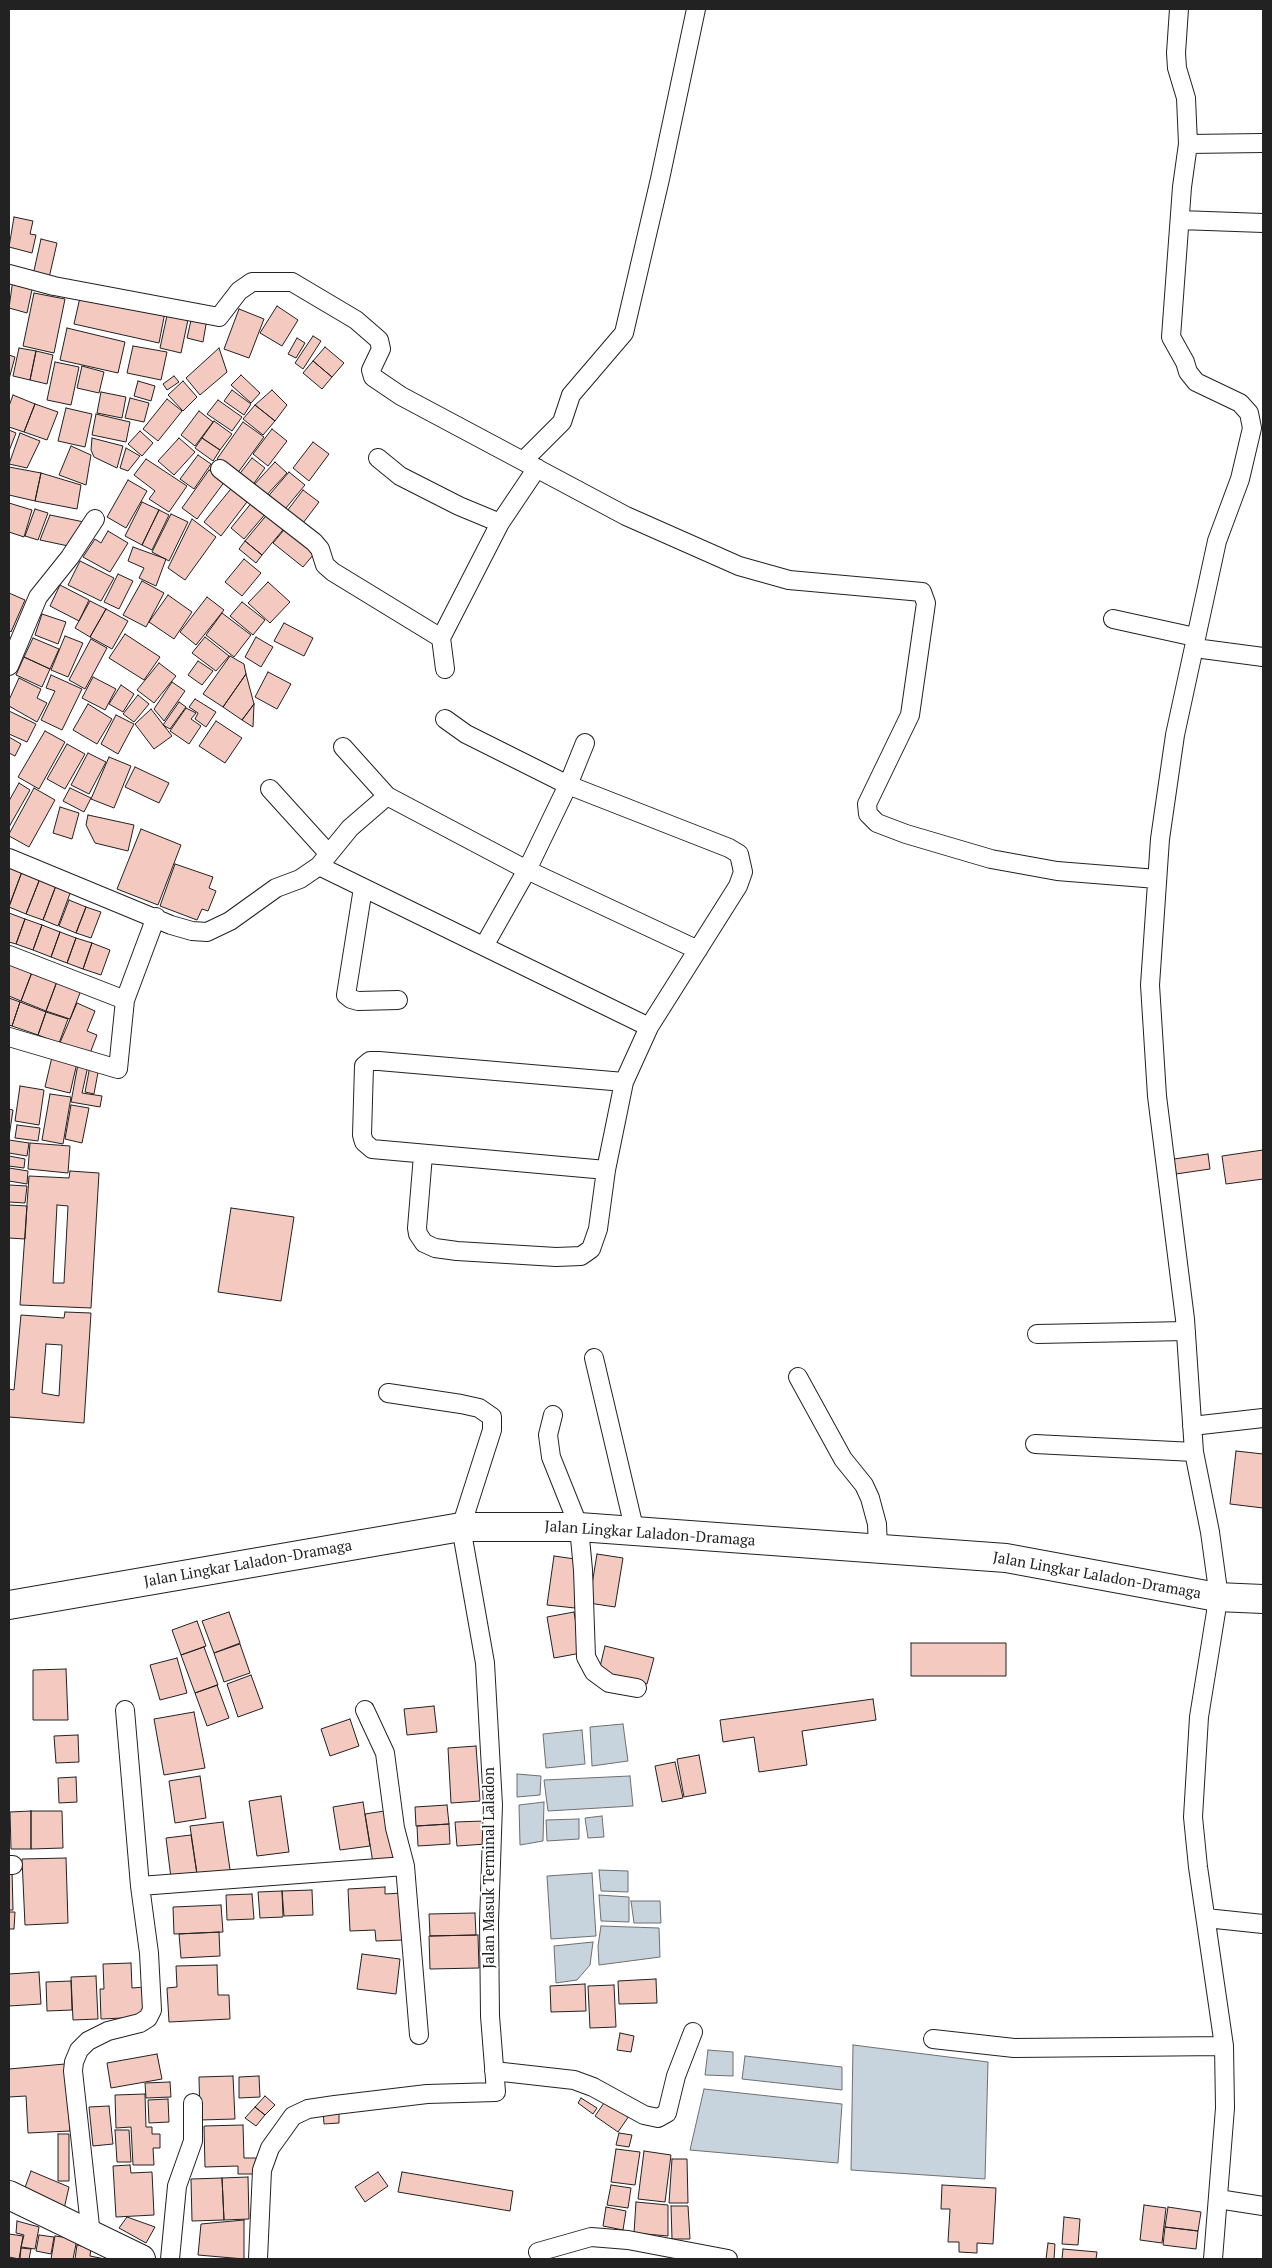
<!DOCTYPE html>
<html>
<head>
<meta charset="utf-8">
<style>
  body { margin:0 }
  #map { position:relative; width:1272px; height:2268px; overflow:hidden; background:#fff; font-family:"PT Serif",serif }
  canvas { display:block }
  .frame { position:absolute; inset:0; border:10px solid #222; pointer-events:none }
</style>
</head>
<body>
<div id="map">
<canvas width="1272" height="2268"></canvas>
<div class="frame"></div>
</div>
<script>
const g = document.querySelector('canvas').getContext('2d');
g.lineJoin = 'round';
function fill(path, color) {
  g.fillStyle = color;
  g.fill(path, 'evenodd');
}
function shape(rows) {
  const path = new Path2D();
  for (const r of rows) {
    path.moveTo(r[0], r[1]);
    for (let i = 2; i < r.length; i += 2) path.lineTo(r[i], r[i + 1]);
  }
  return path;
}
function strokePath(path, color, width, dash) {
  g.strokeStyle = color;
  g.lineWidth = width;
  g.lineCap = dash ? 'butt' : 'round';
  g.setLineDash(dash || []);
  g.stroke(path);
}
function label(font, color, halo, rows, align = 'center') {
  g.font = font + ' "PT Serif",serif';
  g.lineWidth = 4;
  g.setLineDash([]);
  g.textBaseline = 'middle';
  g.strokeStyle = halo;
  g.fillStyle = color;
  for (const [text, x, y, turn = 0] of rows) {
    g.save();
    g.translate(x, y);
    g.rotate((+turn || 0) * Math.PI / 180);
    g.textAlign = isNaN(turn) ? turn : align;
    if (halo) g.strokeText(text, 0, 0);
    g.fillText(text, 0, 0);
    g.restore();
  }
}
const water = shape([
  [623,1724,628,1761,592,1766,590,1727,623,1724],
  [582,1730,585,1764,546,1768,543,1734,582,1730],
  [517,1774,541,1776,540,1795,517,1797,517,1774],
  [630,1776,633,1806,548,1811,544,1780,630,1776],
  [544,1802,543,1841,520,1845,519,1805,544,1802],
  [602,1816,604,1837,588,1838,585,1818,602,1816],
  [579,1819,579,1839,547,1841,546,1820,579,1819],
  [599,1870,628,1871,628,1892,601,1891,599,1870],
  [592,1873,596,1936,551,1939,547,1876,592,1873],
  [599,1895,629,1897,629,1922,601,1921,599,1895],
  [631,1901,660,1901,661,1923,634,1923,631,1901],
  [601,1926,659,1928,660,1957,599,1965,598,1946,601,1926],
  [593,1942,590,1965,577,1980,556,1983,554,1946,593,1942],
  [853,2045,988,2062,985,2179,851,2170,853,2045],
  [708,2050,733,2052,733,2076,705,2075,708,2050],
  [745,2056,842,2067,842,2090,742,2079,745,2056],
  [704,2089,842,2104,838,2163,690,2150,704,2089]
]);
fill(water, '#c7d3dd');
strokePath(water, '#6f6f6f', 1);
const building = shape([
  [14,217,33,221,30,234,36,235,32,253,9,247,14,217],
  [41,239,57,243,49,278,33,275,41,239],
  [13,279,33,285,27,313,9,308,13,279],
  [34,293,65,299,54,353,23,346,34,293],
  [81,293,165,312,159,343,74,324,81,293],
  [277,306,298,320,282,346,260,333,277,306],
  [239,309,264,319,249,358,224,349,239,309],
  [168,311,189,315,181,353,160,348,168,311],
  [192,316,207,319,203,342,187,338,192,316],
  [67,328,125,342,118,373,60,360,67,328],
  [313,336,321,341,303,369,295,363,313,336],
  [297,338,305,343,296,358,288,354,297,338],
  [133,346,167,352,161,380,127,373,133,346],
  [325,347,344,363,332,377,313,361,325,347],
  [19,348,36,351,30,380,13,376,19,348],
  [219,348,227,372,200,395,186,378,219,348],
  [36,351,53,355,47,384,30,380,36,351],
  [9,355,15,357,9,379,9,355],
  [313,361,332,377,322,389,303,373,313,361],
  [55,362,79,367,71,405,47,400,55,362],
  [82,366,104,372,99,393,77,388,82,366],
  [241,375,260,393,251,403,231,385,241,375],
  [174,376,179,382,167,390,163,384,174,376],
  [138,381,155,386,151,401,134,396,138,381],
  [183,381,197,397,183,411,168,395,183,381],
  [232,390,251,404,244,415,224,401,232,390],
  [272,390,287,405,275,421,255,405,272,390],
  [101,392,126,397,122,418,97,413,101,392],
  [13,395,35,404,24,432,9,427,9,406,13,395],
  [130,398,149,403,144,422,125,418,130,398],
  [167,399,182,411,158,441,143,429,167,399],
  [218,400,242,417,232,431,207,414,218,400],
  [35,404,58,412,47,440,24,432,35,404],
  [255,405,275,421,263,435,243,419,255,405],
  [66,408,92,414,85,447,58,441,66,408],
  [199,411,213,422,195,446,181,435,199,411],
  [96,414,130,422,126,442,92,435,96,414],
  [214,421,232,434,220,450,202,438,214,421],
  [243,422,264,437,237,474,217,459,243,422],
  [272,429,287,441,268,466,253,454,272,429],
  [9,430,16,433,9,451,9,430],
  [140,431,153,443,142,456,128,444,140,431],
  [20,433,40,441,27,468,9,464,20,433],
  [92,438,123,446,117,468,94,457,91,450,92,438],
  [179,438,195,452,174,475,158,461,179,438],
  [202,438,220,450,213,461,195,448,202,438],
  [313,442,329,454,309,481,293,468,313,442],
  [71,446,91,455,86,485,59,475,71,446],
  [126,448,140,456,128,471,120,468,126,448],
  [198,455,211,464,194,489,180,479,198,455],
  [252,458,265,468,252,486,238,476,252,458],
  [146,459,187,486,169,512,149,499,155,491,134,475,146,459],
  [275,462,287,473,263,499,251,488,275,462],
  [9,467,41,473,35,501,9,495,9,467],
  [209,470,225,481,197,519,182,508,209,470],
  [289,472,305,485,281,514,265,500,289,472],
  [41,473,81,485,77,509,35,501,41,473],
  [128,480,147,491,126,528,107,517,128,480],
  [234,485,250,498,221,536,204,522,234,485],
  [303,490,319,502,300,527,284,515,303,490],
  [253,501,267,512,244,539,231,528,253,501],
  [142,502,159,510,142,545,125,536,142,502],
  [9,503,32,510,24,537,9,532,9,503],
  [35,509,48,513,38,540,25,536,35,509],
  [159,510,169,515,152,550,142,545,159,510],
  [270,511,287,525,262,555,245,541,270,511],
  [171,514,188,522,169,561,152,552,171,514],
  [50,515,84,522,73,547,40,540,50,515],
  [192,519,216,537,185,580,168,568,192,519],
  [289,524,319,548,303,567,273,543,289,524],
  [108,531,128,543,110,572,83,557,95,539,101,543,108,531],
  [245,541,262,555,256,563,239,549,245,541],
  [133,547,166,559,156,586,139,578,144,568,128,561,133,547],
  [244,559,261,573,242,596,225,582,244,559],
  [80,561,114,578,101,601,68,585,80,561],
  [118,574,133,581,119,609,104,602,118,574],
  [142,581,164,593,146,627,123,615,142,581],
  [268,582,290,602,270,623,248,603,268,582],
  [60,585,89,600,79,621,50,606,60,585],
  [9,593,25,600,11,632,9,630,9,593],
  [168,595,192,612,174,639,149,622,168,595],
  [207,597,224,610,196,645,180,632,207,597],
  [90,601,106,609,90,637,75,628,90,601],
  [242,602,265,620,253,635,230,616,242,602],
  [106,609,128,621,112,649,90,637,106,609],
  [222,613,251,635,234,657,206,635,222,613],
  [42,614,66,622,58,644,35,635,42,614],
  [284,623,313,638,304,656,274,641,284,623],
  [125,634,160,657,144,680,109,658,125,634],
  [65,636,83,643,68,677,51,670,65,636],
  [205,637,229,656,216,671,192,653,205,637],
  [256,637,273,647,261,667,245,657,256,637],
  [33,638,59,649,50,669,24,657,33,638],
  [91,639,107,648,85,689,69,680,91,639],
  [230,656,244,664,246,674,223,707,203,694,230,656],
  [24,657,50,669,42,687,16,675,24,657],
  [198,661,213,671,202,685,188,675,198,661],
  [159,663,176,676,154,703,137,690,159,663],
  [268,672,291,684,277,709,255,697,268,672],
  [246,674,254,704,242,720,223,707,246,674],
  [51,675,82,689,62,730,41,720,55,691,46,688,51,675],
  [93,677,116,689,105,710,82,698,93,677],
  [19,678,41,689,37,698,47,703,37,722,9,706,9,700,19,678],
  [172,682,185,691,164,721,154,709,172,682],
  [121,685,134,694,123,712,109,704,121,685],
  [138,695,149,704,134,722,123,714,138,695],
  [195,699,216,712,206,727,195,719,198,713,189,707,195,699],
  [179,702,186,707,170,729,163,725,179,702],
  [88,704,112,719,97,744,73,730,88,704],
  [254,704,253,727,242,720,254,704],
  [186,708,196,713,191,719,201,726,189,744,170,731,186,708],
  [151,709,172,736,154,749,135,724,151,709],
  [9,711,36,724,27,742,9,734,9,711],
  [116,715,134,724,118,754,101,744,116,715],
  [216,721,242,738,225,763,199,746,216,721],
  [45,731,65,742,39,789,18,777,45,731],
  [9,737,21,744,15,756,9,753,9,737],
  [67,744,85,754,65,789,47,779,67,744],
  [88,753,106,762,89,794,71,785,88,753],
  [109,757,131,766,114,808,91,799,109,757],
  [135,767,169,783,159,803,125,787,135,767],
  [19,783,30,790,9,827,9,801,19,783],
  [34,788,55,800,29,847,9,836,9,834,34,788],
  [70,788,91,798,84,812,63,801,70,788],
  [60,807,79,813,72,839,53,833,60,807],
  [88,815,134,825,128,851,95,843,86,825,88,815],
  [141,829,181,845,158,905,117,889,141,829],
  [9,863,23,869,9,906,9,863],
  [175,864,213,877,209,888,216,891,208,911,202,909,197,920,160,906,175,864],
  [23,869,41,876,26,914,9,907,23,869],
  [41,876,57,883,43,920,26,914,41,876],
  [57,883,72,888,58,926,43,920,57,883],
  [69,900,86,907,76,933,59,926,69,900],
  [86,907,101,912,91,938,76,933,86,907],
  [9,913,25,919,16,944,9,942,9,913],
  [25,919,42,925,33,950,16,944,25,919],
  [42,925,60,932,51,957,33,950,42,925],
  [60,932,76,938,67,963,51,957,60,932],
  [76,938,92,943,83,969,67,963,76,938],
  [92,943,110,950,101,975,83,969,92,943],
  [9,964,34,967,21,1001,9,996,9,964],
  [34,967,59,976,46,1011,21,1001,34,967],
  [59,976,83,985,70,1019,46,1011,59,976],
  [9,998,20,1002,12,1026,9,1025,9,998],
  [20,1002,46,1012,38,1035,12,1026,20,1002],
  [77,1003,95,1011,87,1031,97,1035,89,1056,59,1045,77,1003],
  [46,1012,68,1019,59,1043,38,1035,46,1012],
  [52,1057,77,1063,70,1093,45,1087,52,1057],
  [78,1064,88,1066,82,1093,102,1096,100,1107,71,1102,78,1064],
  [90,1066,99,1067,94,1094,85,1092,90,1066],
  [20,1086,44,1090,39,1125,15,1121,20,1086],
  [50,1094,71,1097,63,1144,42,1140,50,1094],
  [71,1105,89,1108,82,1143,65,1139,71,1105],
  [9,1109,13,1110,9,1137,9,1109],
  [17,1125,40,1128,38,1141,15,1138,17,1125],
  [9,1140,29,1143,27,1156,9,1153,9,1140],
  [30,1143,70,1146,68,1173,28,1169,30,1143],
  [1263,1150,1263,1179,1226,1184,1222,1156,1263,1150],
  [1208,1154,1210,1169,1176,1174,1174,1159,1208,1154],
  [9,1156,25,1159,24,1168,9,1166,9,1156],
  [9,1168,28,1171,27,1184,9,1181,9,1168],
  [70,1171,99,1173,91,1308,20,1305,29,1176,69,1178,70,1171],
  [57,1205,68,1206,64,1283,53,1283,57,1205],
  [9,1185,27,1186,25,1203,9,1202,9,1185],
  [9,1205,27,1206,25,1239,9,1238,9,1205],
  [231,1208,294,1217,281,1301,218,1292,231,1208],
  [65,1312,91,1313,84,1423,9,1417,9,1389,14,1390,21,1315,64,1318,65,1312],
  [46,1344,62,1345,59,1396,42,1393,46,1344],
  [1236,1451,1263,1454,1263,1508,1230,1504,1236,1451],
  [597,1554,623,1558,615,1607,589,1603,597,1554],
  [554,1556,582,1560,575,1608,547,1605,554,1556],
  [229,1612,240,1643,214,1653,202,1621,229,1612],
  [574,1612,581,1653,554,1658,547,1617,574,1612],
  [197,1621,206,1646,181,1655,172,1630,197,1621],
  [911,1643,1006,1643,1006,1676,911,1676,911,1643],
  [240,1644,250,1673,224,1682,214,1653,240,1644],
  [605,1646,654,1658,647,1684,599,1671,605,1646],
  [204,1647,218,1685,195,1693,181,1655,204,1647],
  [177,1658,187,1693,160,1700,150,1665,177,1658],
  [66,1669,68,1720,33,1720,33,1670,66,1669],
  [251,1675,263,1708,238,1717,227,1684,251,1675],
  [217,1685,229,1718,207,1726,195,1693,217,1685],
  [873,1699,876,1720,802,1731,807,1765,759,1772,754,1737,723,1742,720,1720,873,1699],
  [434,1706,437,1732,407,1735,404,1709,434,1706],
  [194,1712,205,1768,164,1775,154,1719,194,1712],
  [350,1719,359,1746,330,1756,321,1729,350,1719],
  [78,1735,79,1762,56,1763,54,1736,78,1735],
  [476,1746,480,1801,451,1803,448,1748,476,1746],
  [699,1755,706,1793,684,1797,677,1759,699,1755],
  [675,1762,683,1798,662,1802,655,1766,675,1762],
  [200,1776,206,1818,175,1823,169,1781,200,1776],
  [76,1777,77,1802,59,1803,58,1778,76,1777],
  [281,1796,289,1852,257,1856,249,1801,281,1796],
  [363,1802,370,1846,340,1850,333,1807,363,1802],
  [447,1805,449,1824,416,1826,415,1807,447,1805],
  [391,1810,399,1859,373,1863,365,1814,391,1810],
  [31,1811,62,1811,63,1848,31,1849,31,1811],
  [31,1811,31,1849,11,1849,10,1812,31,1811],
  [484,1821,486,1844,457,1846,455,1822,484,1821],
  [223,1822,231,1876,198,1881,190,1826,223,1822],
  [449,1824,450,1844,418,1846,417,1826,449,1824],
  [191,1835,197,1874,171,1878,166,1838,191,1835],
  [66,1858,68,1923,25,1925,22,1859,66,1858],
  [9,1871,12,1871,13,1910,9,1910,9,1871],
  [385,1887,385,1894,402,1893,404,1940,376,1941,375,1930,350,1931,348,1889,385,1887],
  [312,1890,313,1915,284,1916,282,1891,312,1890],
  [282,1891,283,1917,260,1918,258,1892,282,1891],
  [252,1894,254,1919,227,1920,226,1895,252,1894],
  [221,1905,223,1932,174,1934,173,1907,221,1905],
  [9,1912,15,1912,14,1929,9,1929,9,1912],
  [475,1913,476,1935,430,1936,429,1914,475,1913],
  [219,1932,220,1956,181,1958,179,1934,219,1932],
  [478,1935,479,1968,430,1969,429,1936,478,1935],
  [362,1954,400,1959,396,1994,357,1989,362,1954],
  [131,1963,132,1988,144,1987,145,2017,101,2019,100,1989,104,1989,103,1964,131,1963],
  [217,1965,218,1995,229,1995,230,2019,169,2022,167,1988,177,1987,176,1966,217,1965],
  [39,1972,41,2004,9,2006,9,1974,39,1972],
  [96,1976,98,2019,73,2020,71,1977,96,1976],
  [656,1979,657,2003,619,2004,618,1981,656,1979],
  [71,1981,72,2010,47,2011,46,1982,71,1981],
  [585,1984,586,2011,551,2012,550,1986,585,1984],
  [614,1985,616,2027,590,2028,588,1986,614,1985],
  [620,2033,634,2036,631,2052,617,2050,620,2033],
  [157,2054,162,2079,111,2088,107,2063,157,2054],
  [65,2064,70,2131,28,2133,26,2096,9,2097,9,2069,65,2064],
  [233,2076,235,2119,200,2120,199,2077,233,2076],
  [259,2076,260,2097,239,2098,239,2077,259,2076],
  [170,2082,171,2097,146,2098,145,2083,170,2082],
  [145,2094,146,2127,152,2127,152,2134,160,2134,160,2148,153,2148,154,2165,133,2165,131,2127,116,2128,115,2095,145,2094],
  [265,2096,275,2105,265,2115,255,2107,265,2096],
  [581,2098,597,2108,593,2114,578,2103,581,2098],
  [168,2099,169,2122,149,2123,148,2100,168,2099],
  [606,2100,629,2116,618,2132,595,2116,606,2100],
  [109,2106,113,2144,93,2146,89,2107,109,2106],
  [255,2107,265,2115,256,2126,245,2118,255,2107],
  [339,2108,339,2123,324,2124,323,2110,339,2108],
  [243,2125,244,2158,257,2158,257,2174,238,2174,238,2166,205,2167,204,2126,243,2125],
  [115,2130,129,2130,131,2162,117,2162,115,2130],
  [619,2133,632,2135,629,2147,616,2145,619,2133],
  [58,2134,69,2134,69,2181,58,2181,58,2134],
  [616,2149,640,2152,635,2185,611,2182,616,2149],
  [644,2151,671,2155,665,2202,638,2199,644,2151],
  [672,2159,687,2159,688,2203,669,2203,672,2159],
  [130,2165,131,2173,152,2172,154,2215,116,2217,113,2166,130,2165],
  [31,2171,69,2187,64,2209,23,2193,31,2171],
  [378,2172,388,2186,365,2202,355,2187,378,2172],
  [402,2172,513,2191,510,2211,398,2192,402,2172],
  [248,2177,249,2219,224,2220,222,2178,248,2177],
  [222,2178,224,2220,192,2221,191,2179,222,2178],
  [611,2185,631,2188,628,2208,607,2205,611,2185],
  [942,2185,996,2188,993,2244,977,2243,977,2253,959,2252,959,2242,948,2242,950,2209,941,2209,942,2185],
  [636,2202,668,2205,668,2236,634,2233,636,2202],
  [1144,2205,1166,2208,1162,2243,1140,2240,1144,2205],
  [671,2206,688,2206,690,2239,672,2239,671,2206],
  [606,2207,626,2211,623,2230,603,2226,606,2207],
  [1168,2207,1201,2212,1198,2231,1165,2227,1168,2207],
  [127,2217,155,2227,146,2243,119,2228,127,2217],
  [1064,2217,1080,2219,1078,2245,1062,2244,1064,2217],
  [244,2220,244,2259,198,2255,201,2224,244,2220],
  [17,2221,39,2227,35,2249,21,2247,24,2235,16,2233,17,2221],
  [1165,2227,1198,2231,1196,2249,1163,2245,1165,2227],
  [9,2234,23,2236,19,2259,9,2257,9,2234],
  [39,2235,54,2237,51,2254,36,2251,39,2235],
  [55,2236,77,2239,73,2259,51,2259,55,2236],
  [1048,2243,1055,2244,1054,2259,1046,2259,1048,2243],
  [77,2245,91,2248,90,2256,105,2259,75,2259,77,2245],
  [21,2248,31,2249,29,2259,20,2259,21,2248],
  [1063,2249,1097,2252,1096,2259,1062,2259,1063,2249]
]);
fill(building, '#f3c9c0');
strokePath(building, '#222', 1);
const street = shape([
  [1179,9,1176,53,1177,68,1186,98,1188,144,1182,187,1171,337,1185,362,1188,372,1196,382,1240,403,1249,413,1252,428,1240,479,1217,541,1175,735,1160,839,1150,985,1157,1096,1185,1319,1194,1452,1210,1532,1217,1583,1216,1612,1199,1717,1193,1817,1198,1867,1224,2046,1225,2108,1213,2259],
  [1188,144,1263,143],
  [1180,220,1263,223],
  [9,274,54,286,219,317,239,291,252,282,292,282,356,320,379,340,381,349,371,370,373,377,401,396,626,516,739,566,789,580,922,592,926,603,910,715,867,804,868,814,877,823,906,834,991,859,1057,871,1157,879],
  [378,458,400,476,459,506,500,523],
  [523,461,562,422,571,395,624,333,660,179,696,9],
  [220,469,314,542,320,549,325,565,333,572,441,638],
  [1113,619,1195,637],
  [1195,648,1263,657],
  [9,666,38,597,70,557,95,519],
  [445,669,441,638,500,523,537,468],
  [343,747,387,796,527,870,698,950],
  [270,789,328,853],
  [9,858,171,925,192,931,207,932,230,921,276,888,300,879,319,866,350,828,387,796],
  [319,866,649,1027],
  [363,888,346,995,351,999,358,1001,398,1000],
  [484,946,527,870,568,785,585,743],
  [9,955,125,1000],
  [9,1037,118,1069,125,1000,156,917],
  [423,1155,417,1228,418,1234,424,1243,435,1248,457,1251,556,1257,581,1256,591,1249,598,1229,606,1170,624,1082,649,1027,738,886,743,872,739,854,729,848,568,785,466,734,445,719],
  [606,1170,372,1149,364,1142,362,1135,364,1066,370,1061,379,1061,624,1082],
  [1037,1334,1186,1331],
  [594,1358,635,1532],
  [798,1377,843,1459,864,1485,870,1498,877,1524,878,1549],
  [553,1415,548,1435,551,1457,579,1527,583,1570,586,1657,594,1672,609,1683,637,1688],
  [1192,1426,1263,1418],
  [1035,1444,1194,1452],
  [365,1710,385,1753,395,1828,405,1866,419,2035],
  [9,1865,13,1865],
  [140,1886,405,1866],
  [1206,1918,1263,1924],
  [933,2039,1014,2048,1224,2046],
  [494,2071,574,2080,593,2087,644,2115,658,2118,667,2113,676,2076,693,2032],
  [1218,2199,1263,2206],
  [91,2235,73,2071,74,2062,79,2050,88,2041,108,2031,140,2023,148,2018,152,2010,149,1953,140,1886,125,1710],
  [538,2252,591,2237,628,2240,728,2259],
  [170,2259,177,2186,193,2141,193,2103],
  [258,2259,262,2170,270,2148,293,2116,308,2109,335,2105,427,2094,496,2092,490,2016,489,1922,493,1805,485,1663,461,1527,492,1430,492,1417,479,1408,461,1404,388,1393]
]);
const primary = shape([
  [9,1605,461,1527,579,1527,1006,1558,1217,1597,1263,1599],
  [9,2195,141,2259]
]);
strokePath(street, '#222', 20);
strokePath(primary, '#222', 30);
strokePath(street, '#fff', 18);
strokePath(primary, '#fff', 28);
label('15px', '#222', '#fff', [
  ["Jalan Lingkar Laladon-Dramaga",650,1534,4],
  ["Jalan Lingkar Laladon-Dramaga",248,1564,-10],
  ["Jalan Lingkar Laladon-Dramaga",1097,1576,10],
  ["Jalan Masuk Terminal Laladon",490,1868,-90]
]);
</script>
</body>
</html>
